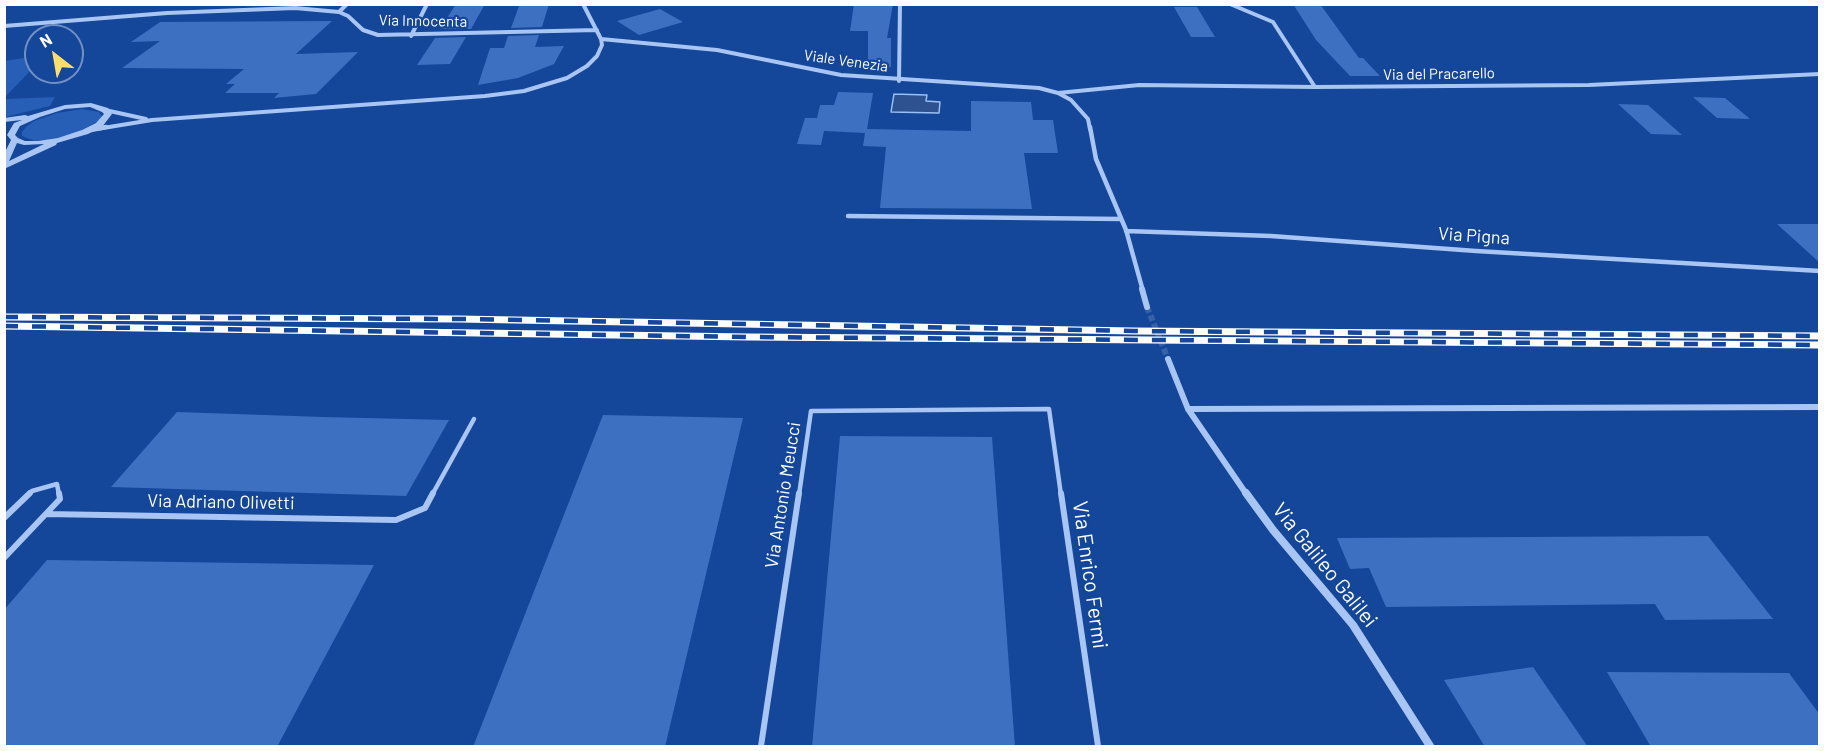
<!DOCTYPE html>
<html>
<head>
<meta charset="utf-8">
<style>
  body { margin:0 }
  #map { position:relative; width:1824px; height:751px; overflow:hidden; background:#144699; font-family:Barlow,sans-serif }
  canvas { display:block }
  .frame { position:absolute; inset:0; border:6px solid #fff; pointer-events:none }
  .north { position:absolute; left:24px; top:24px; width:60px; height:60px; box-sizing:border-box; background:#144699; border:2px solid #7290c2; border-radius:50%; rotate:329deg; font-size:16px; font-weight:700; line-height:24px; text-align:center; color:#fff }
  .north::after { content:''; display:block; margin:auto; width:21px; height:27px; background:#ffdd69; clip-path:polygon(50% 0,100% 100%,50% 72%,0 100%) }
</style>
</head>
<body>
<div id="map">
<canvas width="1824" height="751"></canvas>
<div class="frame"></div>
<div class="north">N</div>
</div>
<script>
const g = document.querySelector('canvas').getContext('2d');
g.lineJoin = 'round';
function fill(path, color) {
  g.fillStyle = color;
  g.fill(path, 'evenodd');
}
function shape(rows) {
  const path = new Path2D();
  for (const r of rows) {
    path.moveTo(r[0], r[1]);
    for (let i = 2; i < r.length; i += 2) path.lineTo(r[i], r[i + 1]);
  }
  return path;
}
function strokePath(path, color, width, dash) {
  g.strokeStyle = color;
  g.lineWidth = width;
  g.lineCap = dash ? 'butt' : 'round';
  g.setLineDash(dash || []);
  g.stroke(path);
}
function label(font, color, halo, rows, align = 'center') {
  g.font = font + ' Barlow,sans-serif';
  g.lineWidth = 4.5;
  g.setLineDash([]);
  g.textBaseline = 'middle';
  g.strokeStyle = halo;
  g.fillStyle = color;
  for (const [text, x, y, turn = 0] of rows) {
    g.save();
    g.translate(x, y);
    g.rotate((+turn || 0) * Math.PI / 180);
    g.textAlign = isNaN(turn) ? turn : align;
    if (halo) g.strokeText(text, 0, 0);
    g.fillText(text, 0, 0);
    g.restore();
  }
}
fill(shape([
  [36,56,36,65,5,97,5,61],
  [55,97,50,106,5,117,5,99],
  [82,109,99,112,102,116,100,120,73,135,47,140,35,141,22,136,22,132,26,127,34,121,57,113]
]), '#275fb7');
const water = shape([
  [894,94,927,95,926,101,940,102,939,113,891,112,894,94]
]);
fill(water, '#2e5290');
strokePath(water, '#9abff6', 1.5);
fill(shape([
  [456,4,485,4,471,29,440,29],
  [549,4,542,27,511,28,519,6],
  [854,4,893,4,887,38,891,38,891,67,868,68,868,31,850,31],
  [1293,4,1320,4,1359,58,1363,58,1380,76,1350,76,1316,40],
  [1174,7,1197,7,1215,37,1191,37],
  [660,9,683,22,639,35,617,21],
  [332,21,296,54,358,52,316,94,274,98,279,93,225,93,235,84,226,84,244,69,122,68,160,41,131,42,160,22],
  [539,35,535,47,564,46,554,64,518,78,478,85,490,48,504,48,508,36],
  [466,37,450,64,417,65,435,38],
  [838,92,873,93,867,129,971,131,971,101,1031,102,1033,120,1053,120,1058,153,1024,153,1032,209,880,208,886,147,863,146,865,133,824,131,821,145,797,144,805,118,817,118,820,105,834,105],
  [1693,97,1725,98,1750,119,1717,118],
  [1618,104,1648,105,1682,135,1651,134],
  [1777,224,1820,224,1820,263],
  [177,412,323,417,449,420,406,496,111,487],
  [603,415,743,418,665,747,473,747],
  [840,436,992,437,1015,747,812,747],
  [1708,536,1773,619,1665,620,1655,604,1386,607,1369,568,1350,569,1337,538],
  [47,560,374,565,277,747,4,747,4,610],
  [1533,667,1588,747,1485,747,1444,680],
  [1607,672,1789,673,1820,715,1820,747,1651,747]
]), '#3d70c1');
strokePath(shape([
  [1147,307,1168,359]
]), '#3762a8', 6, [6, 3]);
strokePath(shape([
  [28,495,32,491,57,484,59,495],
  [432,495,474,419],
  [799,495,811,411,1049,409,1061,495]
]), '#a8c5f3', 4.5);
strokePath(shape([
  [1061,493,1098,746],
  [46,514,396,520,425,508,433,493],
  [4,518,30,493],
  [4,558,60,499,59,493],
  [761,746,799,493]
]), '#a8c5f3', 6);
strokePath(shape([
  [1230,4,1273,22,1315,87],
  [339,12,347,4],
  [4,26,167,13,295,8,339,12,348,16,363,30,378,35,597,30],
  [411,36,427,4],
  [601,39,717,50,841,75,1039,88,1058,93,1071,100,1088,119,1090,129],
  [899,81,900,4],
  [1058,93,1139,85,1315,87,1589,85,1820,74],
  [105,110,146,119],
  [97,129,152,120,485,96,524,91,567,78,587,66,597,56,602,45,601,39,583,4]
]), '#a8c5f3', 4);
strokePath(shape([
  [1090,127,1096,159,1126,230,1143,291],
  [91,130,106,127],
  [848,216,1121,219],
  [1126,231,1271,236,1476,251,1820,271]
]), '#a8c5f3', 4.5);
strokePath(shape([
  [1142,289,1147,307],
  [1168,359,1188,409,1247,495],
  [1188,409,1820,407]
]), '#a8c5f3', 6);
strokePath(shape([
  [1246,493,1273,530,1353,625,1430,746]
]), '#a8c5f3', 8);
fill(shape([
  [91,103,108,108,112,114,102,127,88,134,57,143,56,145,4,169,4,154,11,140,7,135,14,123,22,120,4,122,4,118,25,115,28,116,65,105,91,103],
  [90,107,102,112,104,114,96,123,82,130,58,138,38,141,25,141,18,138,15,135,20,126,40,117,65,109,90,107],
  [17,143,24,145,44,144,9,161,17,143]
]), '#a8c5f3');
const rail = shape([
  [4,317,459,319,1134,331,1820,336],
  [4,326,749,337,1820,345]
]);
strokePath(rail, '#fff', 7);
strokePath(rail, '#144699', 4.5, [14]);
label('15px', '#fff', '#144699', [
  ["Via Innocenta",423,21,1],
  ["Viale Venezia",846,61,8],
  ["Via del Pracarello",1439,74,-1]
]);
label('18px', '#fff', '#144699', [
  ["Via Pigna",1474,236,4],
  ["Via Antonio Meucci",783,495,-81],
  ["Via Adriano Olivetti",221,502,1]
]);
label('21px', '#fff', '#144699', [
  ["Via Galileo Galilei",1325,565,51],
  ["Via Enrico Fermi",1090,575,82]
]);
</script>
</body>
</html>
